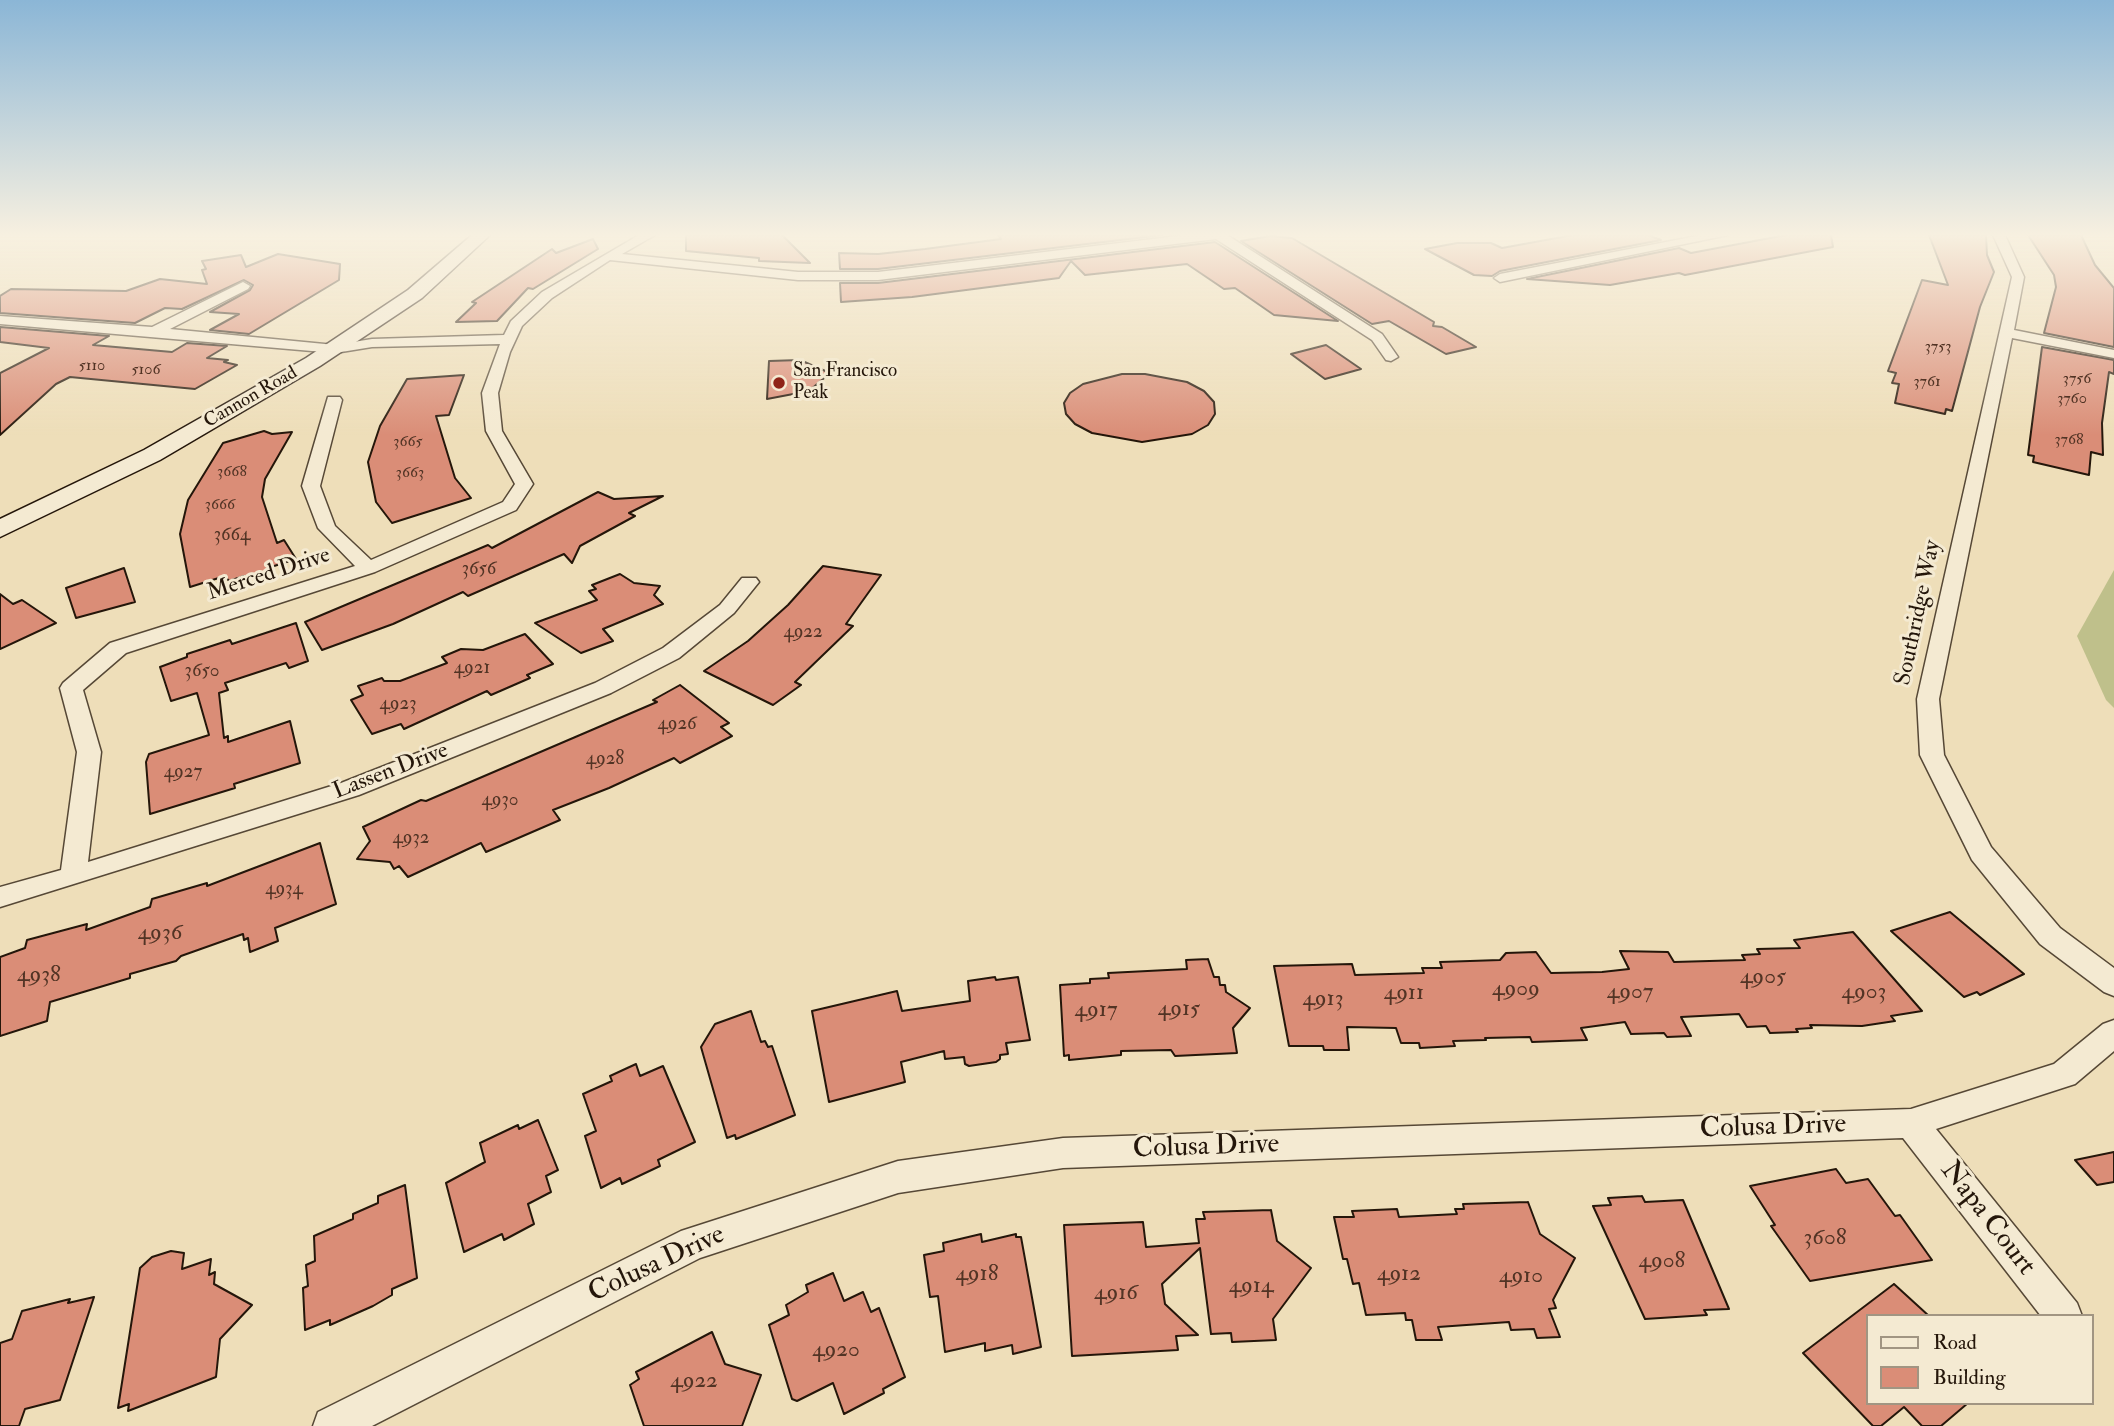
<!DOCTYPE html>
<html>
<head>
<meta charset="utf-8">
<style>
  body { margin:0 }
  #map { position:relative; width:2114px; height:1426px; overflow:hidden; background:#eedeb9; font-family:"IM FELL Double Pica",serif }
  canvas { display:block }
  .legend { position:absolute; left:1866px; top:1314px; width:228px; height:91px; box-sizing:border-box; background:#f4ead2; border:2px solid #a19582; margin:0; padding:9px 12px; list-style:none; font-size:21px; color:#24160a }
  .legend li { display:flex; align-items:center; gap:14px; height:35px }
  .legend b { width:35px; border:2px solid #a19582 }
</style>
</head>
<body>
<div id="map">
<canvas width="2114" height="1426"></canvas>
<ul class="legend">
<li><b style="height:9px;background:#f4ead2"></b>Road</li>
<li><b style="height:19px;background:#da8d77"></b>Building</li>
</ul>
</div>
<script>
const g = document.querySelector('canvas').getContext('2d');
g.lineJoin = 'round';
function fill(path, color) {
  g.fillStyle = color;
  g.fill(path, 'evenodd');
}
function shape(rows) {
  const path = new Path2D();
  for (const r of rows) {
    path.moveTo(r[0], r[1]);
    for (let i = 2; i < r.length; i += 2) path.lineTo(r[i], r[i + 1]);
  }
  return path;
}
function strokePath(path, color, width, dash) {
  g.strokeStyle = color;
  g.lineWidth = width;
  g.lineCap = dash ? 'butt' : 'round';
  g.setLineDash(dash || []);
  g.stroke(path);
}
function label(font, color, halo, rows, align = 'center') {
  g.font = font + ' "IM FELL Double Pica",serif';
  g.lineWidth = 6;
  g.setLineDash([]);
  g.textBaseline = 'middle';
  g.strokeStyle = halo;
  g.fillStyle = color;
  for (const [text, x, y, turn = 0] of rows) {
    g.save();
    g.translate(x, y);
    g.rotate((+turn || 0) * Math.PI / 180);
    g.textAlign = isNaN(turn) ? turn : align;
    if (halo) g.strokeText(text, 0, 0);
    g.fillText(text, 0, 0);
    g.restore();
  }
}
fill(shape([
  [2114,570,2114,708,2106,700,2077,636]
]), '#bfc08b');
const building = shape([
  [686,235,782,235,810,263,759,261,759,258,686,251,686,235],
  [998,235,1162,235,878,269,840,269,839,253,878,254,925,249,1001,239,998,235],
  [1573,235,1648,235,1661,240,1500,271,1492,276,1474,275,1425,249,1457,243,1491,243,1502,248,1573,235],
  [1786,235,1831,235,1833,247,1685,275,1679,273,1610,285,1527,279,1679,248,1691,253,1786,235],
  [1929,235,1986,235,1987,255,1994,272,1980,307,1952,411,1946,409,1945,414,1895,403,1899,384,1892,383,1896,373,1888,371,1922,280,1948,285,1929,235],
  [2028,235,2081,235,2095,265,2114,288,2114,347,2044,333,2056,287,2054,275,2028,235],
  [1270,236,1292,238,1434,322,1433,326,1442,327,1476,347,1446,354,1389,321,1372,324,1241,241,1270,236],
  [593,239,598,249,533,289,528,288,497,321,456,322,476,303,472,302,552,249,556,253,593,239],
  [1215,242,1338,321,1274,315,1235,288,1224,289,1187,264,1085,275,1071,261,1059,278,912,297,841,302,840,283,878,283,1215,242],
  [278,254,340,264,339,280,249,334,210,330,239,314,210,312,250,290,253,285,244,280,182,309,165,308,135,323,0,313,0,296,11,289,126,291,160,279,207,284,202,270,206,269,202,261,241,255,246,267,278,254],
  [0,327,109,336,93,345,172,352,187,343,227,346,207,358,228,360,224,362,237,365,195,389,70,377,56,384,0,435,0,373,49,348,0,342,0,327],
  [1326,345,1361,369,1325,379,1291,354,1326,345],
  [2042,347,2114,360,2114,374,2109,372,2102,423,2103,455,2091,452,2089,475,2033,462,2034,456,2028,455,2042,347],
  [800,360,830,373,809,391,767,399,769,361,800,360],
  [1122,374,1145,374,1187,382,1204,391,1214,402,1215,414,1208,425,1192,434,1142,442,1092,433,1075,424,1066,414,1064,403,1070,393,1083,384,1122,374],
  [464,375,449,415,436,416,455,478,471,498,392,523,376,502,368,462,380,426,407,379,464,375],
  [264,431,272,434,292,432,265,479,262,497,277,543,284,540,296,559,271,567,259,577,244,576,229,581,225,576,190,587,180,534,188,500,223,443,264,431],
  [598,492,614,499,663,496,629,513,635,516,580,546,572,563,564,554,468,596,463,592,393,624,322,650,305,622,488,545,492,548,598,492],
  [823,566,881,575,846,624,853,626,795,682,801,685,773,705,704,671,748,641,788,605,823,566],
  [124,568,135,602,76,618,66,588,124,568],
  [620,574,634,583,660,586,654,595,663,604,603,629,613,641,581,653,535,623,597,600,589,591,596,589,592,585,620,574],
  [0,594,13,604,22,600,56,623,0,649,0,594],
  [296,623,308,661,289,668,286,663,225,683,228,690,219,693,224,738,228,736,228,742,290,721,300,763,234,784,235,788,150,814,146,762,149,754,209,735,197,693,171,701,160,667,187,657,187,654,230,640,232,644,296,623],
  [525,634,553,664,527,675,530,678,491,695,487,691,404,729,401,724,372,734,351,700,363,695,358,686,382,678,384,681,400,681,447,663,442,657,461,649,483,650,525,634],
  [680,685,729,723,721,727,732,736,680,763,674,758,609,788,553,810,560,820,486,852,481,843,408,877,399,866,394,869,390,862,357,859,370,841,363,827,421,800,426,801,657,702,653,700,680,685],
  [320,843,336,904,275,928,278,941,250,952,248,938,244,940,243,934,181,956,176,961,130,974,130,978,50,1002,47,1021,0,1036,0,957,25,948,27,940,87,924,86,930,150,907,152,899,207,883,207,886,320,843],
  [1950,912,2024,974,1980,995,1977,992,1964,997,1891,931,1950,912],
  [1853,932,1922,1011,1891,1016,1895,1021,1862,1026,1810,1025,1812,1028,1796,1029,1798,1032,1770,1033,1766,1026,1747,1027,1739,1014,1681,1017,1691,1036,1667,1037,1664,1033,1631,1034,1625,1022,1581,1028,1587,1040,1532,1042,1530,1037,1485,1038,1486,1040,1453,1041,1455,1046,1420,1048,1419,1043,1401,1043,1396,1028,1347,1027,1349,1050,1324,1050,1323,1046,1289,1046,1274,966,1352,964,1355,975,1424,973,1422,968,1442,968,1440,962,1500,960,1506,953,1536,952,1551,973,1602,972,1629,969,1620,951,1668,952,1674,962,1745,960,1742,955,1760,954,1757,949,1800,948,1794,940,1853,932],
  [1208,959,1214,977,1219,977,1220,985,1225,985,1226,992,1250,1008,1233,1028,1237,1053,1175,1056,1171,1050,1121,1051,1121,1055,1069,1060,1069,1055,1064,1056,1060,985,1090,983,1090,979,1109,978,1108,973,1187,969,1186,960,1208,959],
  [995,977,996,980,1018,977,1030,1040,1006,1043,1008,1054,1000,1055,1000,1059,996,1062,969,1066,965,1064,964,1057,945,1059,944,1051,901,1062,905,1082,829,1102,812,1011,897,991,902,1011,970,1001,968,981,995,977],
  [751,1011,761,1042,765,1041,768,1047,772,1046,795,1115,736,1139,735,1135,727,1138,701,1047,715,1024,751,1011],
  [636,1064,640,1076,663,1066,695,1142,658,1160,660,1166,622,1184,620,1178,601,1188,585,1136,596,1131,583,1094,612,1081,610,1076,636,1064],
  [538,1120,558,1170,546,1176,551,1192,528,1204,534,1224,504,1240,502,1234,464,1252,446,1183,485,1162,480,1143,518,1125,519,1129,538,1120],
  [2114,1152,2114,1182,2097,1185,2075,1160,2114,1152],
  [1836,1169,1846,1183,1868,1179,1895,1216,1900,1215,1932,1260,1810,1281,1771,1226,1775,1225,1750,1186,1836,1169],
  [405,1185,417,1278,392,1289,392,1295,373,1306,330,1325,330,1320,305,1330,303,1288,308,1286,306,1265,315,1261,314,1236,353,1219,353,1214,378,1203,378,1196,405,1185],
  [1642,1196,1645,1202,1683,1200,1729,1309,1704,1310,1707,1315,1645,1319,1593,1206,1611,1205,1608,1198,1642,1196],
  [1528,1202,1540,1234,1575,1258,1553,1300,1556,1308,1549,1309,1560,1337,1537,1338,1534,1329,1511,1330,1509,1322,1438,1327,1442,1340,1416,1340,1412,1320,1406,1320,1405,1313,1366,1315,1359,1283,1353,1284,1347,1259,1343,1259,1334,1217,1354,1217,1352,1211,1397,1209,1399,1217,1457,1214,1455,1209,1464,1209,1463,1204,1528,1202],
  [1271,1210,1277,1241,1311,1268,1273,1319,1276,1340,1232,1342,1231,1333,1211,1334,1200,1248,1162,1284,1165,1304,1198,1335,1176,1336,1178,1350,1072,1356,1064,1225,1143,1222,1146,1247,1199,1243,1196,1219,1205,1219,1203,1212,1271,1210],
  [981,1234,982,1242,1016,1234,1016,1237,1021,1237,1041,1347,1013,1354,1012,1345,985,1351,985,1343,945,1352,938,1296,930,1297,924,1255,944,1251,943,1243,981,1234],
  [171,1251,184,1253,182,1269,211,1259,209,1275,215,1272,214,1284,252,1305,220,1339,216,1377,128,1411,129,1404,118,1408,140,1268,152,1257,171,1251],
  [833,1273,844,1301,863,1292,871,1312,879,1308,905,1377,883,1389,884,1393,844,1414,833,1383,797,1401,792,1399,769,1325,789,1315,786,1305,808,1292,806,1285,833,1273],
  [1894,1284,1929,1316,1867,1316,1867,1403,1968,1403,1941,1426,1922,1426,1904,1407,1881,1426,1873,1426,1803,1353,1894,1284],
  [94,1297,60,1400,25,1409,19,1426,0,1426,0,1343,12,1339,22,1311,70,1299,68,1303,94,1297],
  [712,1332,725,1364,761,1375,742,1426,644,1426,630,1385,639,1379,636,1372,712,1332]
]);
fill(building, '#da8d77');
strokePath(building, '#24160a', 2);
const street = shape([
  [639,235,655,235,622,254,798,272,878,272,1186,235,1227,235,1382,334,1398,357,1391,361,1386,360,1372,340,1216,239,878,280,798,280,610,260,552,298,522,326,510,352,498,393,502,431,533,484,516,510,375,572,126,653,83,690,101,752,88,862,341,783,595,683,663,648,720,605,742,578,756,578,759,582,734,613,679,658,611,693,359,795,0,907,0,887,61,870,77,752,60,688,63,683,110,643,355,566,318,528,302,486,328,397,340,397,342,400,320,486,335,526,371,560,503,502,515,484,486,431,482,393,500,344,372,347,335,353,0,324,0,316,152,327,243,282,250,286,248,289,170,329,335,345,372,339,504,335,511,321,542,292,639,235],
  [1702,235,1728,235,1500,282,1494,278,1500,274,1702,235],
  [1993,235,2005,235,2024,277,2014,330,2114,350,2114,358,2012,338,1939,699,1944,755,1991,847,2060,928,2114,968,2114,996,2104,992,2040,944,1972,860,1920,755,1917,699,2012,277,1993,235],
  [2114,1020,2114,1051,2075,1084,1936,1129,2077,1303,2082,1316,2041,1316,1903,1138,1063,1168,898,1193,700,1258,372,1426,313,1426,318,1412,681,1231,898,1161,1063,1138,1911,1109,2054,1064,2103,1024,2114,1020]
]);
const secondary = shape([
  [472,235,490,235,422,298,320,366,160,460,0,537,0,519,144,450,306,358,408,290,472,235]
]);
strokePath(street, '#564836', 3);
strokePath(secondary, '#24160a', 3);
fill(street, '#f4ead2');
fill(secondary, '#f4ead2');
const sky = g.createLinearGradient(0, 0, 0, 435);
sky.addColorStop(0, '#8bb6d6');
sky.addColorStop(0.54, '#f7f0e0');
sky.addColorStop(1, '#f7f0e000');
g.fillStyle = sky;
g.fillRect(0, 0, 2114, 435);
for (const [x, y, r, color] of [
  [779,383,7,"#8f2418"]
]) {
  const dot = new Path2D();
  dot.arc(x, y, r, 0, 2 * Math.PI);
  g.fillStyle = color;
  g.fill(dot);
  strokePath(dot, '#f4ead2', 2.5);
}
label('16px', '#523425', null, [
  ["3753",1938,348],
  ["5110",92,367],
  ["5106",146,371],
  ["3756",2077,380],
  ["3761",1927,383],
  ["3760",2072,400],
  ["3768",2069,441],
  ["3665",408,443],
  ["3668",232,473],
  ["3663",410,474],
  ["3666",220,506]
]);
label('19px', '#24160a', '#f4ead2', [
  ["San Francisco",793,372],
  ["Peak",793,394]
], 'left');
label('19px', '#24160a', '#f4ead2', [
  ["Cannon Road",251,398,-30]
]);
label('19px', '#523425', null, [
  ["3664",232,536],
  ["3656",479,570],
  ["4922",803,633],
  ["4921",472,669],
  ["3650",202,672],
  ["4923",398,705],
  ["4926",677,725],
  ["4928",605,760],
  ["4927",183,773],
  ["4930",500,801],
  ["4932",411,839],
  ["4934",284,890]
]);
label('23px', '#24160a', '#f4ead2', [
  ["Merced Drive",269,575,-18],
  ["Southridge Way",1919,613,-78],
  ["Lassen Drive",391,772,-21]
]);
label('23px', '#523425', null, [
  ["4936",160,934],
  ["4938",39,976],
  ["4905",1763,978],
  ["4909",1516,990],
  ["4907",1630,993],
  ["4903",1864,993],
  ["4911",1404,994],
  ["4913",1323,1000],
  ["4915",1179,1010],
  ["4917",1096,1011],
  ["3608",1825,1239],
  ["4908",1662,1262],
  ["4918",977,1275],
  ["4912",1399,1275],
  ["4910",1521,1277],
  ["4914",1251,1287],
  ["4916",1116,1294],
  ["4920",836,1351],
  ["4922",694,1382]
]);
label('28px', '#24160a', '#f4ead2', [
  ["Colusa Drive",1773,1128,-2],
  ["Colusa Drive",1206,1148,-2],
  ["Napa Court",1987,1219,52],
  ["Colusa Drive",657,1265,-25]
]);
</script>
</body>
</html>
